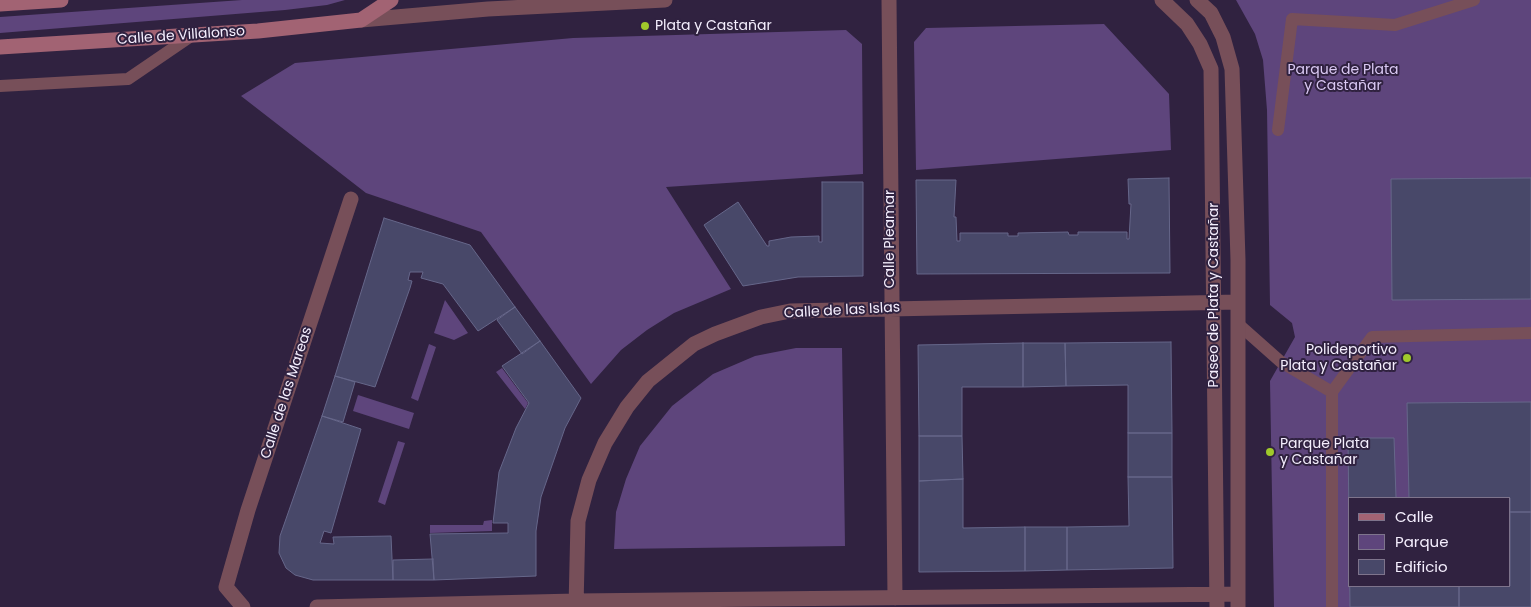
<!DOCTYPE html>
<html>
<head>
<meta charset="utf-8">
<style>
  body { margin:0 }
  #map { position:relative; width:1531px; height:607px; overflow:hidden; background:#302240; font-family:Poppins,sans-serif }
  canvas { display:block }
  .legend { position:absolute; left:1348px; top:497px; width:162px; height:90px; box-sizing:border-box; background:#302240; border:1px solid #7e748c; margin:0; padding:6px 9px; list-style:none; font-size:15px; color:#f4eefd }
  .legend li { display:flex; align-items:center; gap:10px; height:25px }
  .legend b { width:25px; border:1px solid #7e748c }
</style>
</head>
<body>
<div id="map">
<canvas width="1531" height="607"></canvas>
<ul class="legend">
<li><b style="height:6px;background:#a26373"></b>Calle</li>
<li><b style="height:14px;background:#5e457c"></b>Parque</li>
<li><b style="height:14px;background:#484869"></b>Edificio</li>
</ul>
</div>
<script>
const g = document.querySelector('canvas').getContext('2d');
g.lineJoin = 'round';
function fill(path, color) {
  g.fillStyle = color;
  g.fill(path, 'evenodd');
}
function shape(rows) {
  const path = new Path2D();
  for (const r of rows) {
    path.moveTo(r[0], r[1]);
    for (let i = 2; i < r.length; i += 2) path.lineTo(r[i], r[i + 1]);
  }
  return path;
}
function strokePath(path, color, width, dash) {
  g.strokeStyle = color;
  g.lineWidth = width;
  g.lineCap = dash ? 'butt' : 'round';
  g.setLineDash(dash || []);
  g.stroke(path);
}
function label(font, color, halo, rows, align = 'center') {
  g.font = font + ' Poppins,sans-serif';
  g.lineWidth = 4;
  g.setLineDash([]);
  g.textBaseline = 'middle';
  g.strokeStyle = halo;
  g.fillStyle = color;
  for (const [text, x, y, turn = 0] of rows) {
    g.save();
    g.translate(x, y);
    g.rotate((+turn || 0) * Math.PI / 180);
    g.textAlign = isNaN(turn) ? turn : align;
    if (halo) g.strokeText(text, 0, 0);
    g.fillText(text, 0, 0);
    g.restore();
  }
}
fill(shape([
  [242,0,345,0,327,5,285,10,0,33,0,17],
  [1236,0,1531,0,1531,607,1274,607,1270,381,1295,337,1292,323,1270,305,1267,110,1263,60,1255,34],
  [1350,498,1510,498,1510,586,1350,586],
  [1104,24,1169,94,1171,150,916,170,914,42,926,28],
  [846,30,862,44,863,174,666,187,731,289,674,313,647,330,621,350,591,384,481,232,366,193,241,96,295,63,573,38],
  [445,300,468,333,454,340,434,333],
  [429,344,436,347,418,401,411,398],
  [796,348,842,348,845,546,614,549,616,512,626,479,640,446,672,406,713,374,755,356],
  [502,368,528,403,525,409,496,372],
  [358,395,414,413,409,429,353,411],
  [398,441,405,443,385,505,378,502],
  [492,520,492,531,430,533,430,525,483,525,484,521]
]), '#5e457c');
const building = shape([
  [1169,178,1170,273,917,274,916,180,956,180,954,217,956,217,957,241,960,241,960,233,1008,233,1008,236,1018,236,1018,233,1068,232,1069,235,1078,235,1078,232,1127,232,1127,239,1129,239,1131,204,1129,204,1128,179,1169,178],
  [1531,178,1531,299,1392,300,1391,179,1531,178],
  [822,182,863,182,863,276,798,277,743,286,704,225,738,202,767,246,769,246,769,241,791,237,819,236,819,242,822,242,822,182],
  [384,218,470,245,515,307,478,331,443,284,421,278,423,272,410,272,408,280,412,281,410,288,375,387,335,376,384,218],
  [515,307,540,341,522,354,497,320,515,307],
  [540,341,581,398,565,428,541,497,536,531,536,576,434,580,430,534,508,533,508,523,493,523,499,472,516,428,529,403,502,366,540,341],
  [1171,342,1172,433,1128,433,1128,385,1066,386,1065,343,1171,342],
  [1023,343,1065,343,1066,386,1023,387,1023,343],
  [1023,343,1023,387,962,387,962,436,919,436,918,345,1023,343],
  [335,376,355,382,343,422,322,416,335,376],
  [1531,402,1531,512,1510,512,1510,498,1409,498,1407,403,1531,402],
  [322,416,361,429,331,533,324,531,320,543,334,544,333,537,391,536,393,580,313,580,295,575,286,568,279,553,280,536,322,416],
  [1128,433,1172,433,1172,477,1128,477,1128,433],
  [919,436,962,436,963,479,919,481,919,436],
  [1348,438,1394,438,1396,498,1350,498,1350,586,1459,586,1459,607,1350,607,1348,438],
  [1128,477,1172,477,1173,568,1067,570,1067,527,1129,526,1128,477],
  [963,479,963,528,1025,527,1025,571,919,572,919,481,963,479],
  [1510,512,1531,512,1531,607,1459,607,1459,586,1510,586,1510,512],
  [1025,527,1067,527,1067,570,1025,571,1025,527],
  [433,559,434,580,393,580,393,560,433,559]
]);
fill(building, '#484869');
strokePath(building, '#66678a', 1);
strokePath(shape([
  [0,86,128,79,191,36],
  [1278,130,1292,19,1395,25,1474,0],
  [1237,323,1281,362,1332,392],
  [1332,607,1332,392,1372,337,1531,333]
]), '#774f59', 12);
strokePath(shape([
  [889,0,895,598],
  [1162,0,1187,24,1200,44,1211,69,1217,607],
  [1197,0,1211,13,1223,37,1232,69,1238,260,1238,607],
  [361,20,488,9,665,0],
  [243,607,226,587,248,510,351,199],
  [317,607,576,601,1238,594],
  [576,607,578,521,589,480,605,443,627,407,648,381,694,344,715,334,761,317,790,311,1238,302]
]), '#774f59', 15);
strokePath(shape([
  [0,4,61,0],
  [0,47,258,31,361,20,391,0]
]), '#a26373', 15);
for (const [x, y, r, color] of [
  [645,26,5,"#a0c92b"],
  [1407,358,5,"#a0c92b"],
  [1270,452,5,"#a0c92b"]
]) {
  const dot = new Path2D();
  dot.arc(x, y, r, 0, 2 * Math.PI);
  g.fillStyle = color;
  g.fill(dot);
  strokePath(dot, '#302240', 2);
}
label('14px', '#f4eefd', '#302240', [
  ["Plata y Castañar",655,26],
  ["Polideportivo",1397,350,"right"],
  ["Plata y Castañar",1397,366,"right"],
  ["Parque Plata",1280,444],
  ["y Castañar",1280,460]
], 'left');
label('14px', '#f4eefd', '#302240', [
  ["Calle de Villalonso",181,36,-4],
  ["Calle Pleamar",890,239,-90],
  ["Paseo de Plata y Castañar",1214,295,-90],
  ["Calle de las Islas",842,311,-3],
  ["Calle de las Mareas",287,393,-72]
]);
label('14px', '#dac9f3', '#302240', [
  ["Parque de Plata",1343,70],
  ["y Castañar",1343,86]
]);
</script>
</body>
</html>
